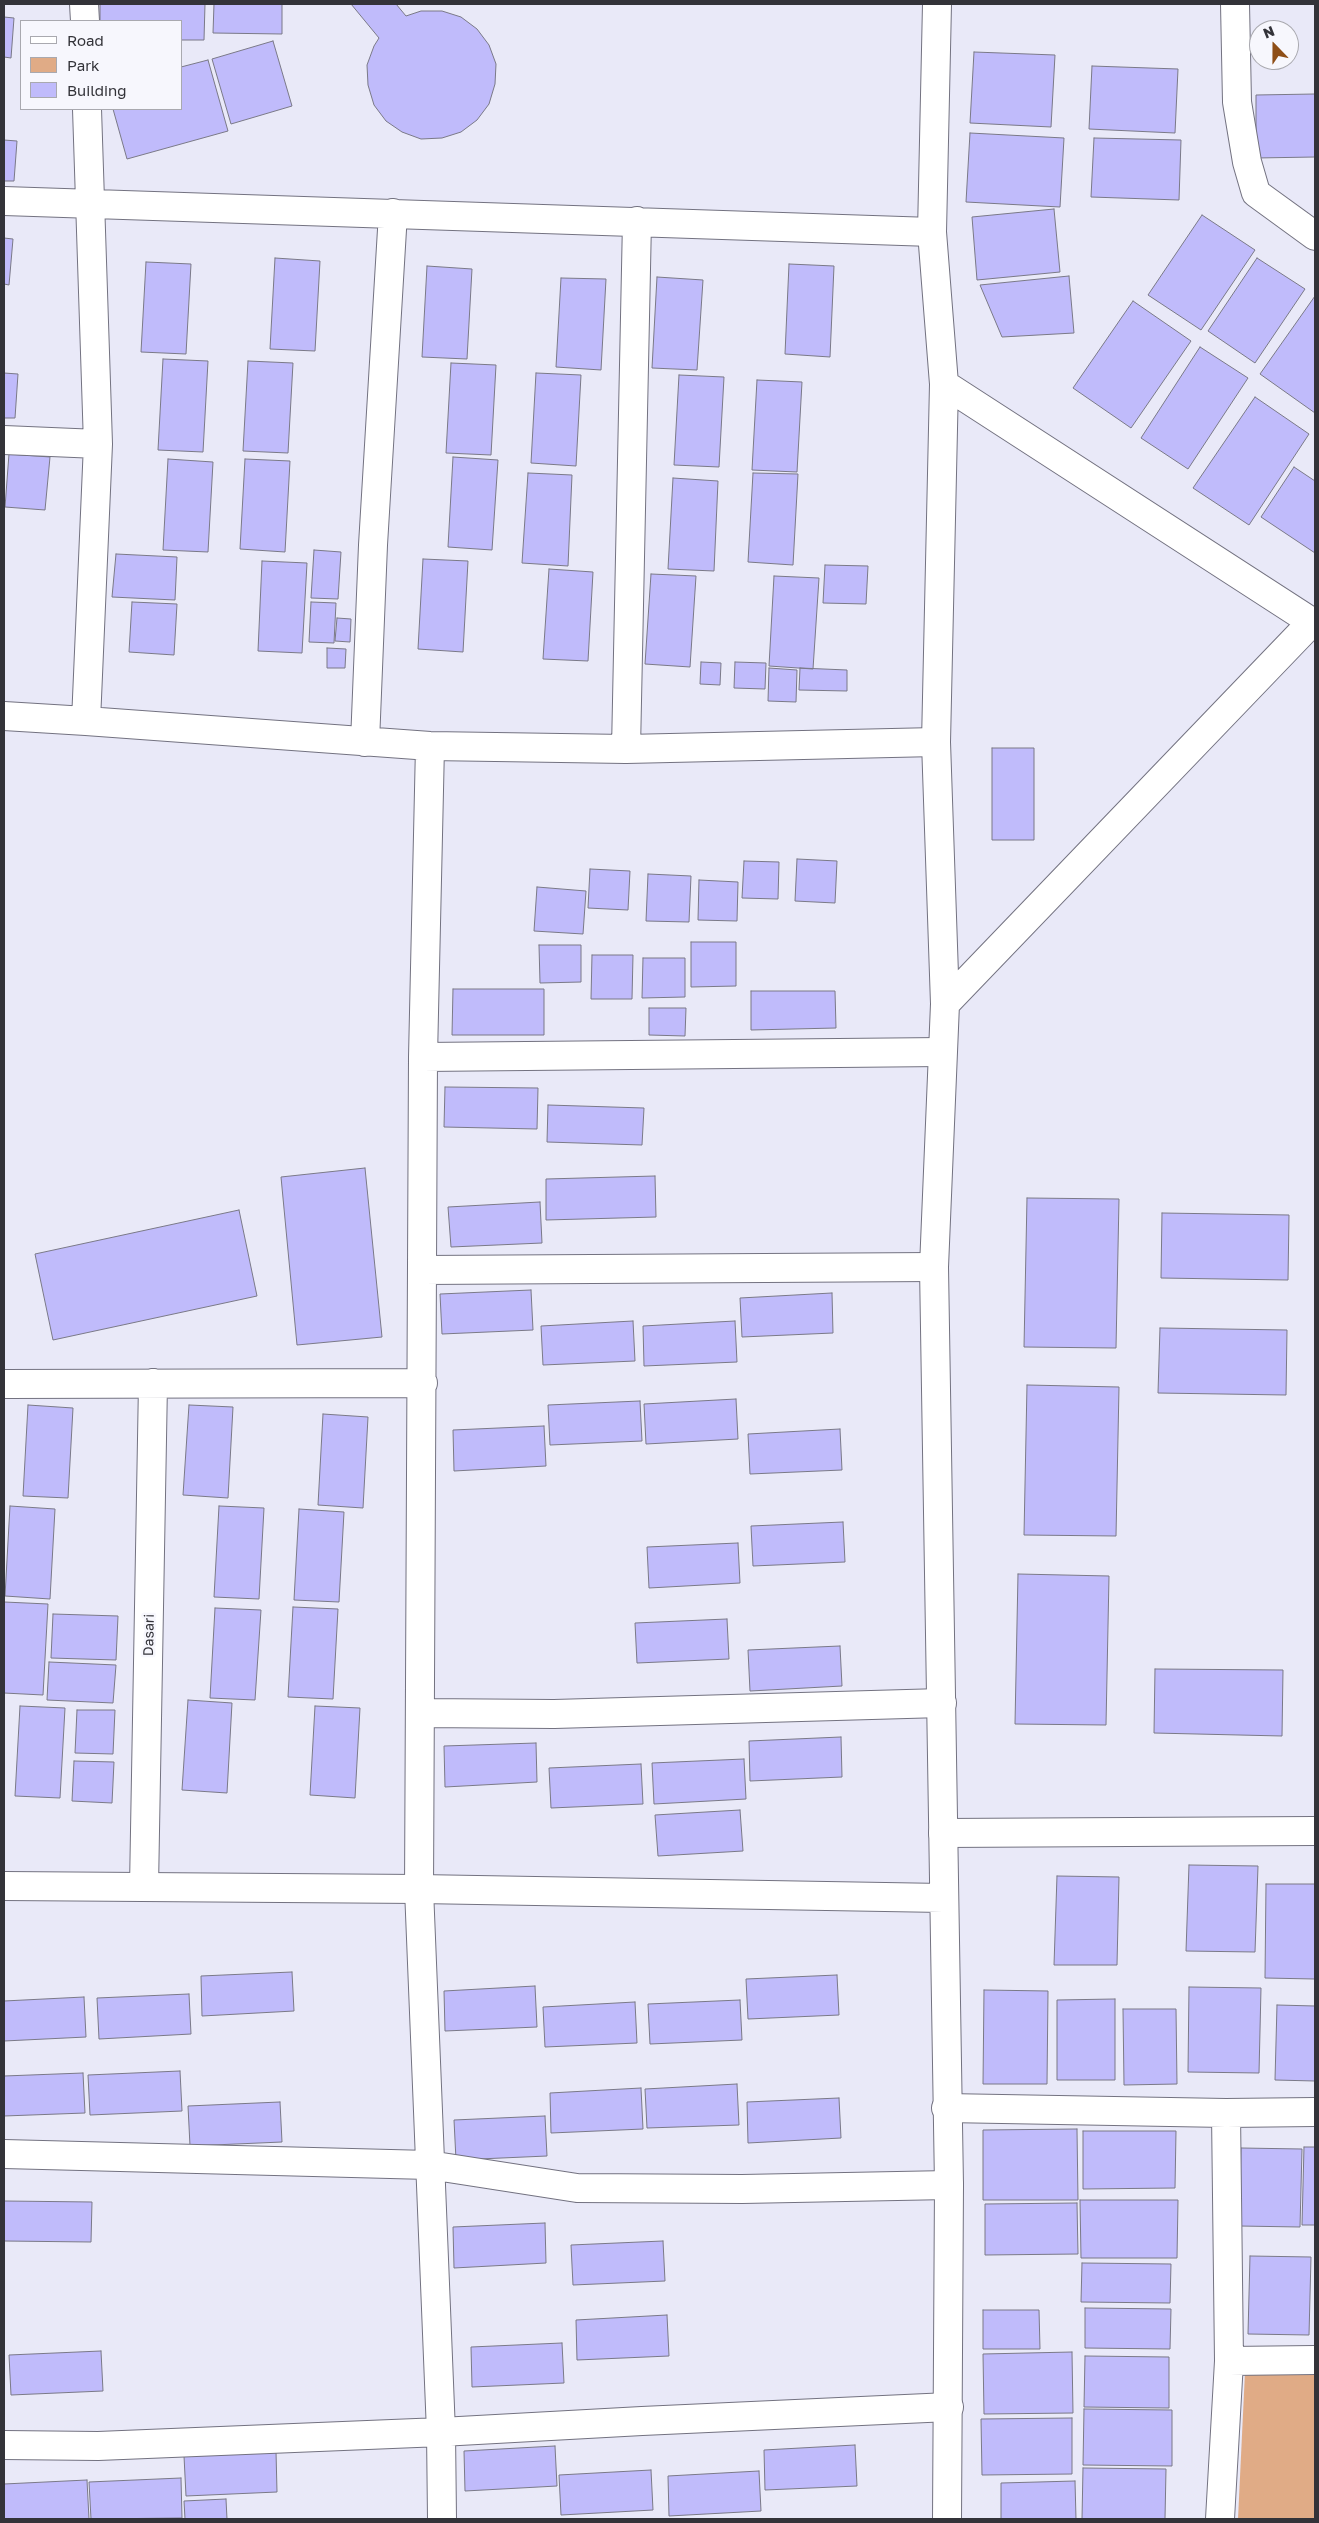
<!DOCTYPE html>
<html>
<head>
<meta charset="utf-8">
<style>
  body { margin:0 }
  #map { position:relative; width:1319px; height:2523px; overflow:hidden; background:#e9e9f8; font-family:"Golos Text",sans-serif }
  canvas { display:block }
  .frame { position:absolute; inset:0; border:5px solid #333339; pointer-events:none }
  .legend { position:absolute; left:20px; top:20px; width:162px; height:90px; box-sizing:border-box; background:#f7f7fd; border:1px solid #a9a9af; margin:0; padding:6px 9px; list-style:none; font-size:15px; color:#333339 }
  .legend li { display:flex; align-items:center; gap:10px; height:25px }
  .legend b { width:25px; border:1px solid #a9a9af }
  .north { position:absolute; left:1249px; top:20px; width:50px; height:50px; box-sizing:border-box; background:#f7f7fd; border:1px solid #a9a9af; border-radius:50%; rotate:338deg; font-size:14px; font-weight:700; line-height:20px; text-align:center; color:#333339 }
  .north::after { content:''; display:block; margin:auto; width:18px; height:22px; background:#8e4e17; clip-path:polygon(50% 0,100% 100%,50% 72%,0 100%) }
</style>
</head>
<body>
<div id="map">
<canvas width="1319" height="2523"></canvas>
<div class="frame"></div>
<ul class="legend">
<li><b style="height:6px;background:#fff"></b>Road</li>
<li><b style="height:14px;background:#e0ab86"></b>Park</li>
<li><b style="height:14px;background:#c0bbfb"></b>Building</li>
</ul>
<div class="north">N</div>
</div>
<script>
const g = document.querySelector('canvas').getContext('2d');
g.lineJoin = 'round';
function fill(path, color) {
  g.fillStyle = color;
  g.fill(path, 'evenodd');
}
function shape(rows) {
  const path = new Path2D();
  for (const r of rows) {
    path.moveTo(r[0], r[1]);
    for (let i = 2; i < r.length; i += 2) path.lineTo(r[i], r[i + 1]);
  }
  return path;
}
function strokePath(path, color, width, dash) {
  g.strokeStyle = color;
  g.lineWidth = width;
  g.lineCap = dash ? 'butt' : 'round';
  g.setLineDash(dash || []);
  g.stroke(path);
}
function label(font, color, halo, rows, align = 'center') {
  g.font = font + ' "Golos Text",sans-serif';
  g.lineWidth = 5;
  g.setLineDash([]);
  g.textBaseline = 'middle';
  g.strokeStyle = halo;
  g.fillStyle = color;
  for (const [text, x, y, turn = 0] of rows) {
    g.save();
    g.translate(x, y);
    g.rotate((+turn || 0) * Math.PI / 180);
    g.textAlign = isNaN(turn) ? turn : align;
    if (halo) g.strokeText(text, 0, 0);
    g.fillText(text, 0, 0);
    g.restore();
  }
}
fill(shape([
  [1245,2372,1315,2372,1315,2519,1238,2519]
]), '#e0ab86');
const building = shape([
  [100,4,205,4,204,40,181,40,181,21,100,21,100,4],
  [214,4,282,4,282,34,213,33,214,4],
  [351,4,396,4,406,16,421,11,442,11,461,17,477,29,489,45,496,64,495,84,489,104,477,120,461,132,442,138,421,139,402,132,386,121,374,105,368,85,367,65,374,46,379,38,351,4],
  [4,17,14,18,11,58,4,57,4,17],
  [273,41,292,106,231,124,212,59,273,41],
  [974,52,1055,55,1051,127,970,123,974,52],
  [208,60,228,131,127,159,113,109,181,109,181,67,208,60],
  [1092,66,1178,69,1175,133,1089,129,1092,66],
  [1315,94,1315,157,1256,158,1256,95,1315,94],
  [970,133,1064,138,1060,207,966,202,970,133],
  [1094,138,1181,140,1179,200,1091,197,1094,138],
  [4,140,17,141,14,181,4,181,4,140],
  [1054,209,1060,272,977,280,972,217,1054,209],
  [1202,215,1255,250,1201,330,1148,295,1202,215],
  [4,238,13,239,9,285,4,284,4,238],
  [275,258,320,261,315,351,270,349,275,258],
  [1257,258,1305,289,1255,363,1208,331,1257,258],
  [146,262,191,264,186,354,141,352,146,262],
  [789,264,834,266,830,357,785,354,789,264],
  [427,266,472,269,467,359,422,357,427,266],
  [1069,276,1074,333,1002,337,980,285,1069,276],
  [657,277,703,280,697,370,652,368,657,277],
  [561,278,606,279,601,370,556,367,561,278],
  [1315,296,1315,413,1260,374,1315,296],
  [1133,301,1191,341,1131,428,1073,388,1133,301],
  [1200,347,1248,378,1188,469,1141,438,1200,347],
  [163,359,208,361,203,452,158,450,163,359],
  [248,361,293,363,288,453,243,451,248,361],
  [451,363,496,365,491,455,446,453,451,363],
  [4,373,18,374,15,418,4,418,4,373],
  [536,373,581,375,576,466,531,463,536,373],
  [679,375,724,377,719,467,674,465,679,375],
  [757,380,802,382,797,472,752,470,757,380],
  [1255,397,1309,434,1249,525,1193,488,1255,397],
  [9,454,50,457,45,510,5,507,9,454],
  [453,457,498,460,492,550,448,547,453,457],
  [168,459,213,462,208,552,163,550,168,459],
  [245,459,290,461,285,552,240,549,245,459],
  [1294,467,1315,481,1315,553,1261,517,1294,467],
  [528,473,572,475,568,566,522,563,528,473],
  [753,473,798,474,793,565,748,562,753,473],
  [673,478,718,481,714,571,668,569,673,478],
  [314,550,341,552,338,599,311,598,314,550],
  [116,554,177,557,175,600,112,597,116,554],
  [423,559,468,561,463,652,418,649,423,559],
  [262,561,307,563,302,653,258,651,262,561],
  [825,565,868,566,866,604,823,603,825,565],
  [549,569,593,572,588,661,543,659,549,569],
  [651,574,696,576,690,667,645,664,651,574],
  [774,576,819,578,813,669,769,666,774,576],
  [132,602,177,604,174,655,129,652,132,602],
  [311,602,336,603,334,643,309,642,311,602],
  [337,618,351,619,350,642,335,641,337,618],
  [327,648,346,649,345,668,327,668,327,648],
  [701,662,721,663,720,685,700,684,701,662],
  [735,662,766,663,765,689,734,688,735,662],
  [769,668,797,670,796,702,768,701,769,668],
  [800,668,847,670,847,691,799,690,800,668],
  [992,748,1034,748,1034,840,992,840,992,748],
  [797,859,837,861,835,903,795,901,797,859],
  [744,861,779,862,778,899,742,898,744,861],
  [590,869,630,871,628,910,588,908,590,869],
  [648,874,691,876,689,922,646,921,648,874],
  [699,880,738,882,737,921,698,920,699,880],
  [537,887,586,891,583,934,534,931,537,887],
  [691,942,736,942,736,986,691,987,691,942],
  [539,945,581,945,581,982,540,983,539,945],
  [592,955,633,955,632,999,591,999,592,955],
  [643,958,685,958,685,997,642,998,643,958],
  [453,989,544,989,544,1035,452,1035,453,989],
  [751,991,835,991,836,1028,751,1030,751,991],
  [649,1008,686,1008,685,1036,649,1035,649,1008],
  [445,1087,538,1088,537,1129,444,1127,445,1087],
  [548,1105,644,1108,642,1145,547,1142,548,1105],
  [365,1168,382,1337,297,1345,281,1177,365,1168],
  [655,1176,656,1217,546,1220,546,1179,655,1176],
  [1027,1198,1119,1199,1116,1348,1024,1347,1027,1198],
  [540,1202,542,1243,451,1247,448,1207,540,1202],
  [239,1210,257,1296,53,1340,35,1254,239,1210],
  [1162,1213,1289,1215,1288,1280,1161,1278,1162,1213],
  [531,1290,533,1330,442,1334,440,1294,531,1290],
  [832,1293,833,1333,742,1337,740,1298,832,1293],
  [633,1321,635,1361,543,1365,541,1326,633,1321],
  [735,1321,737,1362,644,1366,643,1326,735,1321],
  [1160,1328,1287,1330,1286,1395,1158,1393,1160,1328],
  [1027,1385,1119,1387,1116,1536,1024,1535,1027,1385],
  [736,1399,738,1439,646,1444,644,1404,736,1399],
  [640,1401,642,1441,550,1445,548,1405,640,1401],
  [28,1405,73,1408,68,1498,23,1496,28,1405],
  [189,1405,233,1407,228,1498,183,1495,189,1405],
  [323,1414,368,1417,363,1508,318,1505,323,1414],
  [544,1426,546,1466,454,1471,453,1430,544,1426],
  [840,1429,842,1470,750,1474,748,1434,840,1429],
  [10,1506,55,1509,50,1599,5,1596,10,1506],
  [219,1506,264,1508,259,1599,214,1597,219,1506],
  [299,1509,344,1512,339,1602,294,1600,299,1509],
  [843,1522,845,1562,753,1566,751,1526,843,1522],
  [738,1543,740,1583,649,1588,647,1547,738,1543],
  [1018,1574,1109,1576,1106,1725,1015,1724,1018,1574],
  [4,1602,48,1604,43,1695,4,1693,4,1602],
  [293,1607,338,1609,333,1699,288,1697,293,1607],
  [215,1608,261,1610,255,1700,210,1698,215,1608],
  [53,1614,118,1616,116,1660,51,1658,53,1614],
  [727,1619,729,1659,637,1663,635,1623,727,1619],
  [840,1646,842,1686,750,1691,748,1650,840,1646],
  [49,1662,116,1665,113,1703,47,1700,49,1662],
  [1155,1669,1283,1670,1282,1736,1154,1733,1155,1669],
  [188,1700,232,1703,227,1793,182,1790,188,1700],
  [20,1706,65,1708,60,1798,15,1796,20,1706],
  [315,1706,360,1708,355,1798,310,1795,315,1706],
  [77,1710,115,1710,113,1754,75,1753,77,1710],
  [841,1737,842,1777,750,1781,749,1741,841,1737],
  [536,1743,537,1782,445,1787,444,1746,536,1743],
  [744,1759,746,1799,654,1804,652,1763,744,1759],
  [74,1761,114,1762,112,1803,72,1801,74,1761],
  [641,1764,643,1804,551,1808,549,1768,641,1764],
  [740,1810,743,1851,658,1856,655,1815,740,1810],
  [1189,1865,1258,1866,1255,1952,1186,1951,1189,1865],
  [1057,1876,1119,1877,1117,1965,1054,1965,1057,1876],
  [1266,1884,1315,1884,1315,1979,1265,1978,1266,1884],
  [292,1972,294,2011,202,2016,201,1976,292,1972],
  [837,1975,839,2015,748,2019,746,1979,837,1975],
  [535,1986,537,2027,445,2031,444,1991,535,1986],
  [1189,1987,1261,1988,1259,2073,1188,2072,1189,1987],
  [984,1990,1048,1991,1047,2084,983,2084,984,1990],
  [189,1994,191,2034,99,2039,97,1998,189,1994],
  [84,1997,86,2037,4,2041,4,2001,84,1997],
  [1115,1999,1115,2080,1057,2080,1057,2000,1115,1999],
  [740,2000,742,2040,650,2044,648,2004,740,2000],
  [635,2002,637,2043,545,2047,543,2007,635,2002],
  [1277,2005,1315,2006,1315,2081,1275,2080,1277,2005],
  [1123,2009,1176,2009,1177,2084,1124,2085,1123,2009],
  [180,2071,182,2111,90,2115,88,2075,180,2071],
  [83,2073,85,2113,4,2116,4,2076,83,2073],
  [737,2084,739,2125,647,2128,645,2089,737,2084],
  [641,2088,643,2129,551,2133,550,2093,641,2088],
  [839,2098,841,2138,748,2143,747,2102,839,2098],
  [280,2102,282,2142,190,2146,188,2106,280,2102],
  [545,2116,547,2156,456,2160,454,2120,545,2116],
  [1077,2129,1078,2200,983,2200,983,2130,1077,2129],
  [1083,2131,1176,2131,1175,2188,1083,2189,1083,2131],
  [1304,2147,1315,2147,1315,2225,1302,2225,1304,2147],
  [1241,2148,1302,2149,1300,2227,1239,2226,1241,2148],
  [1080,2200,1178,2200,1177,2258,1081,2258,1080,2200],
  [4,2201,92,2202,91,2242,4,2241,4,2201],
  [1077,2203,1078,2254,985,2255,985,2204,1077,2203],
  [545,2223,546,2263,454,2268,453,2227,545,2223],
  [663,2241,665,2281,573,2285,571,2245,663,2241],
  [1250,2256,1311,2257,1309,2335,1248,2334,1250,2256],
  [1082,2263,1171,2264,1170,2303,1081,2302,1082,2263],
  [1085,2308,1171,2309,1170,2349,1085,2348,1085,2308],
  [983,2310,1039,2310,1040,2349,983,2349,983,2310],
  [667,2315,669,2356,577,2360,576,2320,667,2315],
  [562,2343,564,2383,472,2387,471,2347,562,2343],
  [101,2351,103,2391,11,2395,9,2355,101,2351],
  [1072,2352,1073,2413,984,2414,983,2354,1072,2352],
  [1085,2356,1169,2357,1169,2408,1084,2407,1085,2356],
  [1084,2409,1172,2410,1172,2466,1083,2465,1084,2409],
  [1072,2418,1072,2474,982,2475,981,2419,1072,2418],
  [855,2445,857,2486,765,2490,764,2450,855,2445],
  [555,2446,557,2486,465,2491,464,2451,555,2446],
  [276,2451,277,2492,186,2496,184,2456,276,2451],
  [1083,2468,1166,2469,1165,2519,1082,2519,1083,2468],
  [651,2470,653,2510,561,2515,559,2475,651,2470],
  [759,2471,761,2511,669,2516,668,2476,759,2471],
  [181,2478,182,2518,91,2519,89,2482,181,2478],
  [87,2480,89,2519,4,2519,4,2484,87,2480],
  [1075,2481,1076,2519,1001,2519,1001,2483,1075,2481],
  [226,2499,227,2519,185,2519,184,2501,226,2499]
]);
fill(building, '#c0bbfb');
strokePath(building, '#7a7987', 1);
const street = shape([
  [84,4,85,21],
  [1235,4,1237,102,1247,162,1256,193,1315,236],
  [87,109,98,444,86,721,430,746,626,749,936,742],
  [4,201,932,232],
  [4,440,98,444],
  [4,716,86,721],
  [365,742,373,545,393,213],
  [430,746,423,1057,419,1889,441,2432,442,2519],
  [626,749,637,221],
  [423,1057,942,1052],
  [423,1270,934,1267],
  [4,1384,423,1383],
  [420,1713,554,1714,942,1703],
  [943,1833,1315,1831],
  [144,1887,153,1383],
  [946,2108,1226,2113,1315,2112],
  [4,2154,429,2165,577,2188,742,2189,949,2185],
  [1229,2361,1315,2360],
  [4,2445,98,2446,441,2432,642,2421,949,2407],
  [1220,2519,1229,2361,1226,2113]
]);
const secondary = shape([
  [937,4,932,232,944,384,936,742,945,1004,934,1267,949,2185,947,2519],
  [944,384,1315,624],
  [945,1004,1312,622],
  [4,1886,419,1889,943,1898]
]);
strokePath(street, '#737280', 30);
strokePath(secondary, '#737280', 30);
strokePath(street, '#fff', 28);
strokePath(secondary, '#fff', 28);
label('14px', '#333339', '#f7f7fd', [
  ["Dasari",149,1635,-89]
]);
</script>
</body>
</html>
